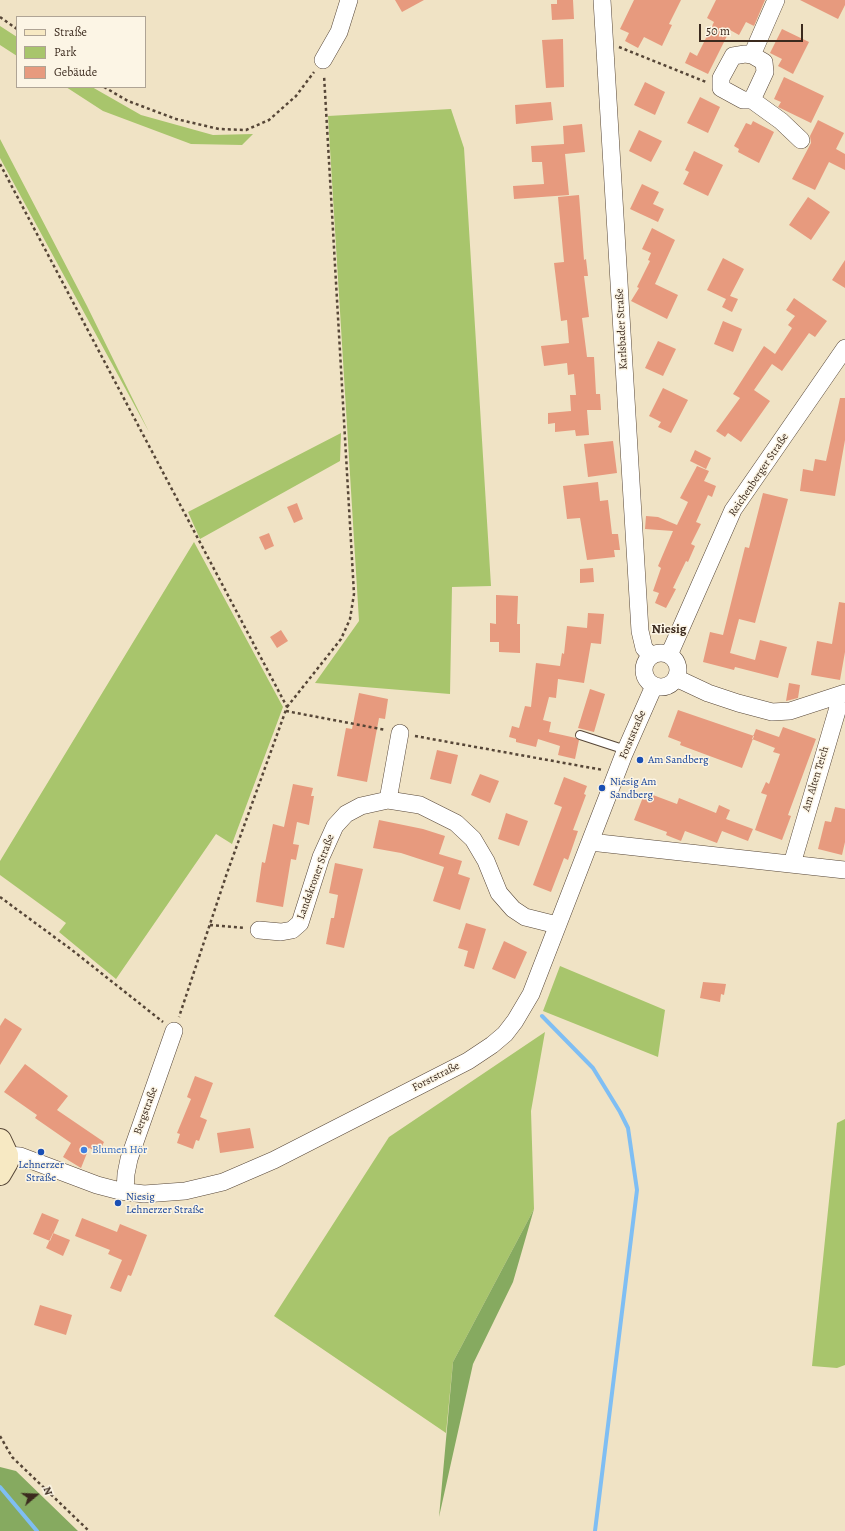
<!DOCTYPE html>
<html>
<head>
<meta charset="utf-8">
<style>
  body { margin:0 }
  #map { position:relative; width:845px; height:1531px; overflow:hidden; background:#f0e3c5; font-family:Alegreya,serif }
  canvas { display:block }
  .legend { position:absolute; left:16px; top:16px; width:130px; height:72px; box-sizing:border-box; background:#fcf5e5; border:1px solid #afa495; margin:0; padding:5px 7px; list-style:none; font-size:12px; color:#3b2a1e }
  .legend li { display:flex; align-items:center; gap:8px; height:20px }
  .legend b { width:20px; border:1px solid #afa495 }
  .north { position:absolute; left:16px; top:1475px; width:40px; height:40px; -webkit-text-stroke:3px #fcf5e5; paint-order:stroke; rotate:71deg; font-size:11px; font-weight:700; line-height:16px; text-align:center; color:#3b2a1e }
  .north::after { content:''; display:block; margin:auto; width:14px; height:18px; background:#3b2a1e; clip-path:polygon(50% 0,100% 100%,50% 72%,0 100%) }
  .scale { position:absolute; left:699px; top:24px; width:104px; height:18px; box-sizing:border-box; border:2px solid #3b2a1e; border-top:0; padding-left:5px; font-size:12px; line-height:14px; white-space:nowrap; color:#3b2a1e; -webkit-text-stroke:3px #fcf5e5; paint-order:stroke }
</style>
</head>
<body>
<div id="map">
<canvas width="845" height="1531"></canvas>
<ul class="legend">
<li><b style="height:5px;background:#f7e9c3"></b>Straße</li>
<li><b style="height:11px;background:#a8c56c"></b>Park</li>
<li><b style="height:11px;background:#e79a7e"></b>Gebäude</li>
</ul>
<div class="north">N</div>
<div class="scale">50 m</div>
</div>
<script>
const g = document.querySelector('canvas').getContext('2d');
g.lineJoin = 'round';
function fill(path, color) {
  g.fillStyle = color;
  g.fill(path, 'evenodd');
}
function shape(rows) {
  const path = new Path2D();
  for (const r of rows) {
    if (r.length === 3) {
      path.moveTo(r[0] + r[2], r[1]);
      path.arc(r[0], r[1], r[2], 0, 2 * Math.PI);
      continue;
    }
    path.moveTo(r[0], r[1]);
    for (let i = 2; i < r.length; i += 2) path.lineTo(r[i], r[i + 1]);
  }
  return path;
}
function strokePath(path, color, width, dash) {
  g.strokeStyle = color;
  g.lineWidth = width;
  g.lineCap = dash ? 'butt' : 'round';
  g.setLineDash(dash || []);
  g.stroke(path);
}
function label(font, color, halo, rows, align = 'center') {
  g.font = font + ' Alegreya,serif';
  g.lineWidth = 3;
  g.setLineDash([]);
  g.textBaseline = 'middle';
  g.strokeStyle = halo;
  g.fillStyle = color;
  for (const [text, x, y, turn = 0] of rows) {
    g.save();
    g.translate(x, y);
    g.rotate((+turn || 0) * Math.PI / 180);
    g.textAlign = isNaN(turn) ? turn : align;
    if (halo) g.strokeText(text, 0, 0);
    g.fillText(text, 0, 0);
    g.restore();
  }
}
fill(shape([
  [0,26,17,37,17,56,0,45],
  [66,87,92,87,141,115,213,135,253,134,242,145,191,144,103,111],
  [451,109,464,148,491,586,452,587,450,694,315,683,359,621,328,116],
  [0,139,87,306,149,432,0,158],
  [341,433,340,461,200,539,188,512],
  [194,542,283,707,232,844,216,834,116,979,59,932,66,923,0,875,0,861],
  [560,966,665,1010,658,1057,543,1011],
  [545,1032,531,1111,534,1209,453,1362,446,1433,274,1316,389,1137],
  [845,1119,845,1365,837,1368,812,1366,837,1123]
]), '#a8c56c');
fill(shape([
  [534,1209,513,1282,473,1364,439,1517,453,1362],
  [0,1467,16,1471,78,1531,0,1531]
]), '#86aa60');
strokePath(shape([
  [542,1016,593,1068,620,1112,628,1128,637,1190,595,1531],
  [0,1487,37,1531]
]), '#7fbef3', 4);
fill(shape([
  [395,0,424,0,402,12],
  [557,0,573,0,574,19,552,20,551,4,557,4],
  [634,0,681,0,669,24,672,25,662,46,644,37,638,48,625,41,629,33,620,29],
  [716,0,765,0,754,26,746,22,739,35,730,30,708,74,685,63,690,52,697,56,714,22,707,18],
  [800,0,845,0,845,5,838,19],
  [782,29,809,42,793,74,778,66,782,59,770,53],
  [563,39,564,87,546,88,542,40],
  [784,77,824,96,811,123,778,107,781,102,774,99],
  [645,82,665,92,655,115,634,105],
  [700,97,720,107,708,133,687,123],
  [551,102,553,120,516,124,515,105],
  [818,120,844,133,836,149,845,154,845,170,829,162,815,190,792,179,811,143,810,136],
  [753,121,774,132,759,163,738,152,739,149,734,146,746,123,751,125],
  [582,124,585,152,565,154,569,195,514,199,513,186,544,184,542,162,532,162,531,146,564,144,563,126],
  [639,130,662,141,651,162,629,151],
  [694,151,723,165,708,196,683,184,689,172,685,170],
  [642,184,659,192,653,204,664,209,658,222,630,209],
  [579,195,584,260,586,259,588,276,584,276,589,317,582,318,587,357,594,357,596,394,600,394,601,410,587,410,589,435,576,436,575,430,555,432,555,423,548,424,548,413,571,411,570,395,576,395,574,374,568,375,567,363,544,366,541,346,569,343,567,320,561,321,554,263,564,262,558,197],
  [808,197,830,212,811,240,789,225],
  [652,228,675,240,655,284,678,295,667,319,631,301,639,288,637,287,650,261,648,260,651,253,642,249],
  [723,258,744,269,730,296,738,299,732,312,722,307,726,299,707,290],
  [845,260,845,288,832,280],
  [794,298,827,321,815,337,809,333,782,371,772,364,754,390,770,401,741,442,728,433,725,437,716,431,740,398,733,394,764,346,775,354,792,328,788,325,795,316,786,310],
  [723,321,742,329,733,352,714,344],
  [658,341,676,349,663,376,645,368],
  [663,388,688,400,671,433,658,427,661,422,649,416],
  [840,398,845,398,845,440,835,496,800,491,803,469,813,471,815,459,826,461],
  [613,441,617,473,588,477,584,444],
  [695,450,711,458,706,469,690,461],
  [697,466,709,471,704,481,716,486,712,497,708,495,696,522,701,524,691,544,695,546,688,562,686,561,673,588,676,589,666,608,655,603,659,593,653,591,661,568,658,566,673,531,645,529,646,516,658,517,677,525,688,502,680,498],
  [598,482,600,501,608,500,612,534,618,534,620,550,614,550,615,557,587,560,580,518,567,519,563,486],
  [763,493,788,499,755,623,739,619,730,653,755,660,760,640,787,647,778,678,735,667,734,670,703,662,710,632,723,635,745,547,749,548],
  [297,503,303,519,294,523,287,507],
  [269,533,274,546,265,550,259,537],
  [593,568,594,582,580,583,580,569],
  [496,595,518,596,517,624,520,624,520,653,499,652,499,642,490,642,490,623,496,624],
  [839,602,845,603,845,652,840,680,811,675,817,641,832,644],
  [588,613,604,614,601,644,591,643,584,683,558,679,556,698,549,697,543,720,551,722,549,732,576,738,579,740,575,759,558,755,560,746,538,739,536,747,516,742,516,739,509,737,512,726,519,728,525,706,531,707,536,663,560,666,562,653,564,654,567,626,587,628],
  [281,630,288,641,277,648,270,637],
  [789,683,800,685,798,698,786,701],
  [590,689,605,694,594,732,578,728],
  [359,693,388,699,385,719,379,718,367,782,337,776,346,728,352,729],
  [678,710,754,736,742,768,680,745,681,742,668,737],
  [783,727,816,739,788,815,791,816,782,840,755,830,767,795,761,793,766,782,769,784,780,754,773,752,775,748,752,739,756,729,779,737],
  [437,750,458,755,451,784,430,779],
  [480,774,499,781,490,803,471,795],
  [564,777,587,786,584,794,586,795,573,830,578,831,568,860,564,858,551,892,533,885,562,807,554,804],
  [293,784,313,788,311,796,314,796,309,825,297,822,293,844,299,845,296,860,291,859,283,907,256,902,262,862,265,863,273,824,284,827],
  [645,792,677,804,679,798,716,813,719,805,730,810,726,819,753,829,748,841,722,831,717,843,685,831,681,841,666,835,667,832,634,820],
  [835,807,845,809,845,842,842,855,818,849,825,821,831,822],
  [506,813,528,821,519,846,498,839],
  [379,820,423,829,445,836,439,854,462,861,458,874,470,878,460,910,433,901,444,867,401,853,373,848],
  [335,863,363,869,344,948,326,944,331,918,334,918,338,895,329,893],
  [466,923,486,929,474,969,464,966,468,951,458,948],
  [504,941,527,952,515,979,492,969],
  [703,982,726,984,724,995,721,994,720,1002,700,998],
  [5,1018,22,1029,0,1065,0,1026],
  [25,1064,68,1096,57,1110,104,1142,99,1152,89,1148,81,1168,63,1157,71,1143,35,1118,37,1115,4,1092],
  [195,1076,213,1083,200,1117,207,1120,199,1141,196,1140,193,1149,177,1143,180,1134,177,1133,191,1099,187,1097],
  [250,1128,254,1148,220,1153,217,1133],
  [42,1213,59,1220,50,1241,33,1234],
  [82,1218,117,1232,120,1224,147,1235,131,1276,128,1275,121,1292,110,1288,122,1260,108,1254,110,1250,75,1236],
  [53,1233,70,1240,63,1256,46,1248],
  [40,1305,72,1315,66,1335,34,1325]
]), '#e79a7e');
const service = shape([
  [580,735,626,750]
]);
const minor = shape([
  [602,0,640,631,644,648,651,656],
  [745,54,752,55,764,62,765,72,752,100,743,100,721,88,721,78,733,56,745,54],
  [752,55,776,0],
  [323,60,339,32,349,0],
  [752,100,781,121,801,140],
  [661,670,17],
  [669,655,733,510,845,348],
  [676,678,708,693,738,703,772,712,790,711,845,693],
  [388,800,400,733],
  [590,842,845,870],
  [792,864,842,694],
  [259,930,281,932,292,930,300,923,321,857,335,826,346,814,361,806,388,800,420,805,456,823,473,839,486,861,499,893,513,909,525,917,557,925],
  [7,1155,20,1156,97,1185,120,1191,144,1194,185,1191,223,1182,274,1160,468,1061,492,1045,505,1034,515,1021,531,994,624,754,654,686],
  [125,1191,126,1174,129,1159,174,1031]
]);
const secondary = shape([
  [0,1140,7,1155,7,1162,0,1174]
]);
strokePath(service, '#564637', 10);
strokePath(minor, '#564637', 18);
strokePath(secondary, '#564637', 24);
strokePath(shape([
  [0,17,17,29],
  [619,47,706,82],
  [104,87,128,101,176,119,219,129,246,130,269,120,296,96,314,72],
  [0,164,287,707,227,873,179,1017],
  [287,707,341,639,350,619,354,594,324,75],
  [286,711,386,730],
  [415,736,603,770],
  [0,897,72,950,163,1022],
  [210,925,245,928],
  [0,1436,12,1457,89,1531]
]), '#564637', 2.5, [3, 3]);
strokePath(service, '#fff', 8);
strokePath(minor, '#fff', 17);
strokePath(secondary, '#f7e9c3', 22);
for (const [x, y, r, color] of [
  [640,760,4,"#1a4fb4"],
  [602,788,4,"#1a4fb4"],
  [84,1150,4,"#3f7fe0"],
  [41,1152,4,"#1a4fb4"],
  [118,1203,4,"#1a4fb4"]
]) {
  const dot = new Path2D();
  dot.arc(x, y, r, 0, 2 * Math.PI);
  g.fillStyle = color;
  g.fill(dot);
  strokePath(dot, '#fcf5e5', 1.5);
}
label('11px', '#3b2a1e', '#fcf5e5', [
  ["Karlsbader Straße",622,329,-93],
  ["Reichenberger Straße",759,475,-56],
  ["Forststraße",633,735,-67],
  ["Am Alten Teich",816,779,-73],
  ["Landskroner Straße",316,877,-70],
  ["Forststraße",436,1077,-27],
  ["Bergstraße",146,1111,-70]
]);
label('11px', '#164399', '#fcf5e5', [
  ["Am Sandberg",648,760],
  ["Niesig Am",610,782],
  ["Sandberg",610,795],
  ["Lehnerzer",41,1165,"center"],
  ["Straße",41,1178,"center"],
  ["Niesig",126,1197],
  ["Lehnerzer Straße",126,1210]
], 'left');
label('11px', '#366cbe', '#fcf5e5', [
  ["Blumen Hör",92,1150]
], 'left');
label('bold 13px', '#3b2a1e', '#fcf5e5', [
  ["Niesig",669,630]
]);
</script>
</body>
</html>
